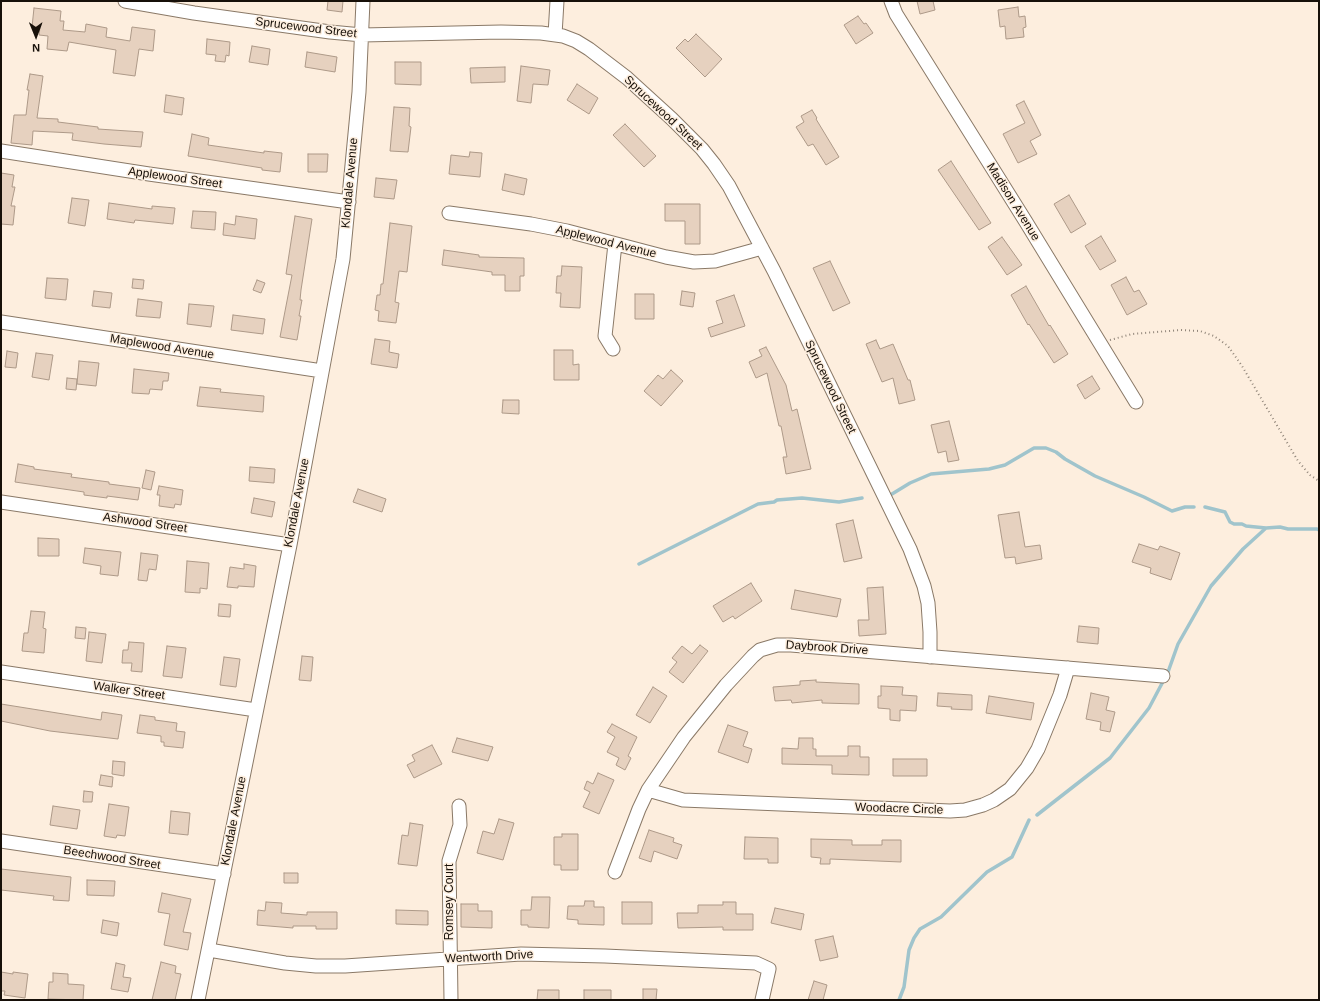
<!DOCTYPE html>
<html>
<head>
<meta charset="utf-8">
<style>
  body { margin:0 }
  #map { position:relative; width:1320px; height:1001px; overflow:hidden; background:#fdeede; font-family:Arial,sans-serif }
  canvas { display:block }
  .frame { position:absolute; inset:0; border:2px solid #171009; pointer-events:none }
  .north { position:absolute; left:16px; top:16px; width:40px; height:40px; -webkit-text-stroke:3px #fdeede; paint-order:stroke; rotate:179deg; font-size:11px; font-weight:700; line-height:16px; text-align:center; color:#171009 }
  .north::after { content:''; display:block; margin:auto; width:14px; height:18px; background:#171009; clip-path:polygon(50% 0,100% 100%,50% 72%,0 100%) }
</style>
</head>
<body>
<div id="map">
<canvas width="1320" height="1001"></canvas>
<div class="frame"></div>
<div class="north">N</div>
</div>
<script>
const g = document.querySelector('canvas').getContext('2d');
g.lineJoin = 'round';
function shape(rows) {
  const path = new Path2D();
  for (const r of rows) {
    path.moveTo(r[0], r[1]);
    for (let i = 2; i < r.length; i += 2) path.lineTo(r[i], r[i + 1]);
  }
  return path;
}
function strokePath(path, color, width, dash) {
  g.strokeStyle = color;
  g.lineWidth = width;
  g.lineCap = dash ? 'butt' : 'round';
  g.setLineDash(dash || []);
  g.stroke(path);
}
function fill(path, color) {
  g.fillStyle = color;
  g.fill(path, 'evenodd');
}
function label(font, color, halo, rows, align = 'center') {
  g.font = font + ' Arial,sans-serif';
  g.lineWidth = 3;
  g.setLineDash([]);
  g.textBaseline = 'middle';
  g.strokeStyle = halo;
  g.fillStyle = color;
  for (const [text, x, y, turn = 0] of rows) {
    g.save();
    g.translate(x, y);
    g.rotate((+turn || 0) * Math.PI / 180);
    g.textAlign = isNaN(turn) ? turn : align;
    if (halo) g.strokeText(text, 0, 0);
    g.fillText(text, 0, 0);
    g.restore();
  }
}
strokePath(shape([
  [892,494,910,483,931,474,989,469,1005,465,1034,448,1046,448,1056,452,1065,459,1095,476,1144,497,1172,511,1185,507,1194,507],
  [1205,507,1225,512,1230,522,1234,524,1242,524,1246,526,1266,528,1280,527,1288,529,1317,529,1319,530],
  [639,564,758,504,774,502,777,500,802,498,839,502,862,498],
  [1037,815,1110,758,1149,708,1168,672,1178,644,1211,586,1243,549,1266,528],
  [899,1000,904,987,909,950,914,938,920,929,941,917,987,872,1012,857,1029,820]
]), '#a0c4cc', 3.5);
const building = shape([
  [328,1,343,1,342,12,327,10,328,1],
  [917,1,933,1,935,10,920,14,917,1],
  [1018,7,1019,17,1025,16,1026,27,1023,28,1024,37,1006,39,1005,26,1000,27,998,10,1018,7],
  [34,8,61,11,60,21,64,21,63,30,85,32,86,24,107,28,106,37,130,41,132,27,155,30,153,51,139,49,135,76,113,73,116,50,69,42,67,51,47,49,48,36,39,35,40,27,32,27,34,8],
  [858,16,864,24,866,23,873,33,856,44,844,25,858,16],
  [696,34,722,59,705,77,676,48,685,39,688,42,696,34],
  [207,39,230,42,229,56,226,55,225,62,215,61,216,55,206,54,207,39],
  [252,46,270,49,268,65,249,62,252,46],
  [307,52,337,57,335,72,305,67,307,52],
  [395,62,421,62,421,85,395,84,395,62],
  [521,66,550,70,548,85,533,84,531,103,517,101,521,66],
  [505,67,505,82,471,83,470,68,505,67],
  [30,74,43,76,37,118,58,119,58,122,98,127,98,129,143,132,141,147,104,144,72,140,73,133,33,131,32,145,11,143,14,115,26,115,29,90,27,90,30,74],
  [577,84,598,98,589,114,567,100,577,84],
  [166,95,184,98,182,115,164,112,166,95],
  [1024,101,1041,135,1030,141,1037,154,1018,163,1003,134,1025,123,1016,105,1024,101],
  [394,107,410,108,409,126,411,127,408,152,390,151,394,107],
  [812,110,817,118,816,119,839,157,826,165,813,144,808,146,796,127,804,122,801,116,812,110],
  [625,124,656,156,644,167,613,135,625,124],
  [192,134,209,138,208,145,264,153,264,151,282,153,280,172,262,170,262,168,188,156,192,134],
  [470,152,482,153,480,177,449,174,451,155,469,157,470,152],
  [308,154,328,154,327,172,308,172,308,154],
  [951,161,991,223,979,230,938,170,951,161],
  [1,173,14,175,12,187,15,187,11,206,15,206,13,225,1,224,1,173],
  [505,174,527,179,524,195,502,190,505,174],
  [376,178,397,180,394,199,374,197,376,178],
  [1069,195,1086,224,1071,233,1054,204,1069,195],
  [72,198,89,200,85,226,68,223,72,198],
  [109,203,152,209,152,206,175,208,173,224,135,220,134,223,107,219,109,203],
  [665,204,700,204,700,244,685,244,685,221,665,221,665,204],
  [193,211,216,212,215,230,191,228,193,211],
  [236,216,257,219,255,239,223,235,224,223,235,225,236,216],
  [295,216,312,219,301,290,300,300,302,300,299,316,301,316,297,340,280,337,292,275,286,274,295,216],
  [390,223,412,226,407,272,399,271,395,302,399,303,396,323,378,321,379,311,375,310,377,295,380,295,381,284,383,284,390,223],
  [1101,236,1116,261,1100,270,1085,246,1101,236],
  [1002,237,1022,265,1007,275,988,247,1002,237],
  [444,250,479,255,479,257,524,258,524,276,520,276,520,291,505,291,505,275,492,275,492,272,442,265,444,250],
  [830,261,850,303,833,311,813,268,830,261],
  [562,266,582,267,580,308,560,307,561,293,556,293,557,276,561,276,562,266],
  [1126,277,1134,292,1139,290,1147,304,1127,315,1111,285,1126,277],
  [47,278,68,279,66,300,45,298,47,278],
  [133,279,144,280,143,289,132,288,133,279],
  [257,280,265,283,261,293,253,290,257,280],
  [1026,286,1049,326,1050,325,1068,354,1054,363,1029,324,1028,325,1011,295,1026,286],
  [94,291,112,293,110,308,92,306,94,291],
  [682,291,695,293,693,307,680,305,682,291],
  [635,294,654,294,654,319,635,319,635,294],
  [734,295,745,326,711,337,708,328,723,323,716,301,734,295],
  [138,299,162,302,160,318,136,316,138,299],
  [189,304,214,306,211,327,187,324,189,304],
  [233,315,265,319,263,334,231,330,233,315],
  [375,339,390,341,389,352,399,354,397,368,371,364,375,339],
  [876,340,880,349,893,344,908,380,910,380,915,400,899,404,893,378,882,382,866,344,876,340],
  [766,347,786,385,792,411,797,409,811,469,786,474,783,457,787,457,781,426,779,426,767,373,756,378,749,362,762,356,759,350,766,347],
  [554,350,573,350,573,365,579,364,579,380,554,380,554,350],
  [7,351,18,353,16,368,5,367,7,351],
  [36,353,53,355,49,380,32,377,36,353],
  [79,361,99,363,96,386,77,384,79,361],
  [134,369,169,373,168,381,163,381,162,390,150,389,149,394,132,393,134,369],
  [671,370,683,381,661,406,644,391,658,375,663,379,671,370],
  [1092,376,1100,389,1085,399,1077,385,1092,376],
  [67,378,77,379,76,390,66,389,67,378],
  [200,387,221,389,220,392,264,396,263,412,197,406,200,387],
  [503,400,519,400,519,414,502,413,503,400],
  [949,421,959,460,948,462,946,451,938,453,931,425,949,421],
  [18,464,34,467,34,469,72,474,71,477,109,482,109,484,140,488,138,500,107,496,107,498,84,495,84,492,15,482,18,464],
  [250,467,275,469,274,483,249,481,250,467],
  [146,470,155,472,151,490,142,488,146,470],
  [159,486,183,490,181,505,175,504,174,508,159,506,160,495,157,495,159,486],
  [358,489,386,499,382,512,353,502,358,489],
  [254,498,275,502,272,517,251,513,254,498],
  [1019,512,1025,547,1040,545,1042,559,1016,564,1015,557,1005,558,998,515,1019,512],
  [853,520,862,558,844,562,836,524,853,520],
  [38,538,59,539,59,556,38,556,38,538],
  [1139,544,1158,550,1160,546,1180,553,1171,580,1150,573,1151,568,1132,562,1139,544],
  [85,548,121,552,118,576,100,574,101,566,83,563,85,548],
  [141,553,158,555,156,570,149,569,147,581,138,580,141,553],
  [187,561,209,563,207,589,200,588,200,593,185,592,187,561],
  [244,564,256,566,254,587,238,586,238,588,227,587,230,567,244,569,244,564],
  [751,583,762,601,735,619,733,616,723,622,713,606,751,583],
  [883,587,886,634,859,636,858,620,869,620,867,588,883,587],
  [795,590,841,599,837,617,791,609,795,590],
  [219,604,231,605,230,617,218,616,219,604],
  [31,611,45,612,43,628,46,629,44,653,22,651,24,633,28,633,31,611],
  [1079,626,1099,628,1098,644,1077,642,1079,626],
  [76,627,86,628,85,639,75,638,76,627],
  [89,632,106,634,102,663,86,661,89,632],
  [129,642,144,643,142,672,131,671,132,663,122,663,123,650,128,650,129,642],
  [700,645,708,651,683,683,669,672,677,662,672,658,682,646,692,654,700,645],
  [167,646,186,648,182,678,163,676,167,646],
  [302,656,313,657,311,681,299,680,302,656],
  [224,657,240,659,236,687,220,685,224,657],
  [816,680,816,682,859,684,859,704,822,703,822,700,792,703,791,700,775,701,773,687,800,685,800,681,816,680],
  [881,686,903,687,902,695,917,696,916,711,900,710,900,721,890,720,890,709,878,708,878,696,881,696,881,686],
  [653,687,667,696,650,723,636,715,653,687],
  [938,693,972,695,972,710,951,709,952,707,937,706,938,693],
  [1091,693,1109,697,1106,710,1115,712,1110,732,1100,730,1101,722,1086,719,1091,693],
  [989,696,1034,703,1031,720,986,713,989,696],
  [1,704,101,720,102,712,122,715,118,739,50,731,1,721,1,704],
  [140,715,155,717,155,720,177,723,176,731,185,732,183,748,164,746,164,742,161,742,161,736,137,733,140,715],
  [612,724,637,737,628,756,631,758,625,770,616,765,619,758,607,752,615,737,607,732,612,724],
  [728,725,748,732,743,746,752,749,748,763,718,752,728,725],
  [457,738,493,747,488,761,452,752,457,738],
  [799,738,813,738,813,749,816,749,816,756,848,756,848,746,860,746,860,757,869,757,869,775,832,774,832,765,782,764,782,748,798,749,799,738],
  [432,745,442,764,414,778,407,765,415,761,412,755,432,745],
  [893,759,927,759,927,776,893,776,893,759],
  [113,761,125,762,124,776,112,774,113,761],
  [598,773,614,780,599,814,583,807,590,792,584,789,587,781,593,784,598,773],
  [101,775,113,777,112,787,99,785,101,775],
  [84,791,93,792,92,802,83,802,84,791],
  [109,804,129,807,125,836,117,835,116,838,104,836,109,804],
  [53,806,80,810,77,829,50,825,53,806],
  [171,811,190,813,188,835,169,833,171,811],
  [499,819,514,823,503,860,477,853,483,831,494,834,499,819],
  [410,823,423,825,417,866,398,864,402,835,408,836,410,823],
  [649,830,674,838,673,842,682,845,677,859,654,851,651,862,639,858,649,830],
  [562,834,578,834,578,870,561,870,561,865,554,865,554,837,562,837,562,834],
  [745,837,778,838,778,863,768,863,768,859,744,859,745,837],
  [811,839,852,840,852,845,882,845,882,840,901,840,901,862,830,859,830,864,820,864,821,858,811,857,811,839],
  [1,869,71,877,69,901,53,900,54,896,1,890,1,869],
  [284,873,298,873,298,883,284,883,284,873],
  [87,880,115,881,114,896,87,895,87,880],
  [162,893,191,899,183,932,191,933,188,950,164,945,170,914,158,912,162,893],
  [532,897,550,897,549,928,528,927,528,925,521,925,521,910,531,910,532,897],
  [585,901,594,901,594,907,604,907,604,925,578,924,578,920,567,919,568,906,584,906,585,901],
  [266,902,282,903,281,913,307,915,307,912,337,912,337,929,316,929,316,926,293,926,293,928,257,925,258,910,265,911,266,902],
  [622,902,652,902,652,924,622,924,622,902],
  [723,902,736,902,736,914,753,914,753,930,723,930,723,927,678,928,677,913,698,913,698,905,723,905,723,902],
  [461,904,478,904,478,911,492,911,492,928,461,927,461,904],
  [775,908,804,914,801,930,771,923,775,908],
  [396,910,428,911,428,925,396,924,396,910],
  [103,920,119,923,117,936,101,933,103,920],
  [833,936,838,957,820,961,815,940,833,936],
  [161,962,176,966,175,973,181,974,175,1000,152,1000,161,962],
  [116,963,125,965,123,977,131,978,128,992,111,989,116,963],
  [1,972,13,974,13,972,28,974,25,998,4,995,5,991,1,991,1,972],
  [53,973,68,974,68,984,84,985,83,1000,48,999,49,982,53,982,53,973],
  [814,981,827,985,823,1000,808,1000,814,981],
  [643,989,657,989,656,1000,643,1000,643,989],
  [538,990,559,990,559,1000,537,1000,538,990],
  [584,990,611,990,611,1000,584,1000,584,990]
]);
fill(building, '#e6d1bf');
strokePath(building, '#ad9988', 1);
const minor = shape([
  [125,1,194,13,330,32,362,35,501,32,541,33,563,36,576,41,589,49,627,78,672,119,702,149,714,164,729,186,774,271,910,549,924,586,928,603,930,632,930,657],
  [891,1,896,14,1026,222,1136,402],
  [555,35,557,1],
  [1,151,149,174,349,202],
  [449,213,531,224,567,231,666,257,694,262,715,261,762,248],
  [1,322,322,371],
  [613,349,605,336,615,244],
  [1,502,290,545],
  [1,672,256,710],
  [648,790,683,800,950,811,965,810,983,805,994,800,1010,789,1027,768,1038,749,1060,695,1068,668],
  [1,841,224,874],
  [615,872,639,809,648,790,684,737,726,685,753,656,760,650,777,645,791,645,1163,676],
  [209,950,285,963,316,966,345,966,521,954,605,956,756,963,769,969,762,1000],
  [198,1000,290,545,343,259,359,92,363,1],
  [451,1000,449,861,460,825,459,806]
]);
strokePath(minor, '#8a7967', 15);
strokePath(shape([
  [1110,340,1132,334,1181,330,1200,331,1214,336,1228,346,1242,366,1298,461,1310,475,1319,481]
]), '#908579', 2, [1, 3]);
strokePath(minor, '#fff', 13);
label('12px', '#171009', '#fdeede', [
  ["Sprucewood Street",306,28,7],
  ["Sprucewood Street",663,113,43],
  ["Applewood Street",175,178,8],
  ["Klondale Avenue",350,183,-85],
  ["Madison Avenue",1013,202,58],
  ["Applewood Avenue",606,242,14],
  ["Maplewood Avenue",162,347,9],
  ["Sprucewood Street",830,387,64],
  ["Klondale Avenue",297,503,-79],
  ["Ashwood Street",145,523,8],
  ["Daybrook Drive",827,648,4],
  ["Walker Street",129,691,8],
  ["Woodacre Circle",899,809,2],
  ["Klondale Avenue",234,821,-79],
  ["Beechwood Street",112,858,9],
  ["Romsey Court",450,902,-90],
  ["Wentworth Drive",489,957,-3]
]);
</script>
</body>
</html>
